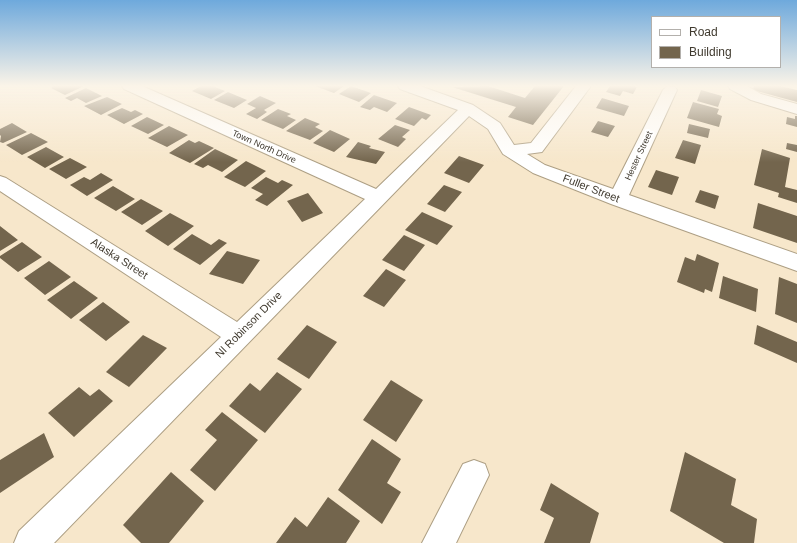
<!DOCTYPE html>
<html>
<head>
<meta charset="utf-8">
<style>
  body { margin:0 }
  #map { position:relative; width:797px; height:543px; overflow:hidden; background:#f7e7cb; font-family:Arial,sans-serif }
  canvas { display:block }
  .legend { position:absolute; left:651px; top:16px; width:130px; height:52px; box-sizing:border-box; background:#fff; border:1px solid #b3b0ac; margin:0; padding:5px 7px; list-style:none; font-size:12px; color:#403a2f }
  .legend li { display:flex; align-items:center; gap:8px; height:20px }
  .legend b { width:20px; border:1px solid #b3b0ac }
</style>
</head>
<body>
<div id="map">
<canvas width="797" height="543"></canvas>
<ul class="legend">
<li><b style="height:5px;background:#fff"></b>Road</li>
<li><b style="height:11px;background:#73654d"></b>Building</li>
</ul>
</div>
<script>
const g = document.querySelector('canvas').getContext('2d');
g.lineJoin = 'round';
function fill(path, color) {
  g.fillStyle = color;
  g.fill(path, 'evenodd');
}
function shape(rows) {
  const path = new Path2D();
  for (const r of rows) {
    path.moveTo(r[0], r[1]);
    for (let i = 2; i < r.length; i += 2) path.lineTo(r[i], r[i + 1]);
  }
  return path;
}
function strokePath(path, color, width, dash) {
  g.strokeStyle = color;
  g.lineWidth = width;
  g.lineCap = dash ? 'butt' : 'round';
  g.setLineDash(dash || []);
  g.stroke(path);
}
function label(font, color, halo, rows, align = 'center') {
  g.font = font + ' Arial,sans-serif';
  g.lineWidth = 4;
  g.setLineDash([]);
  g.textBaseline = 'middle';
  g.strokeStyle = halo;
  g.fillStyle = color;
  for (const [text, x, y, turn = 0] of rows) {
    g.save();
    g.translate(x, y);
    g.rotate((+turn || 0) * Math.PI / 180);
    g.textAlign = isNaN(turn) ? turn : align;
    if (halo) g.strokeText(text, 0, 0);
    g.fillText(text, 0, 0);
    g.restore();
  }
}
fill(shape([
  [53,86,84,86,65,95,51,88],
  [201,86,213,86,225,91,211,99,192,91],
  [315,86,344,86,334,93],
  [351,86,371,93,359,102,339,94],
  [488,86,525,98,535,86,564,86,533,125,508,117,516,107,452,87],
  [610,86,635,86,637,87,633,94,623,91,620,96,606,92],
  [754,86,780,86,797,90,797,102,753,90],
  [86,88,102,96,86,103,77,98,71,101,65,98],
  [701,90,722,96,718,107,697,101],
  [228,92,247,100,234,108,214,100],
  [374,95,397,103,387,112,374,107,370,110,360,107],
  [260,96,276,103,264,110,267,112,257,119,246,114,256,108,247,104],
  [107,97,122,104,101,115,84,106],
  [602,98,629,106,624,116,596,108],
  [693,102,719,109,717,114,722,116,719,127,687,118],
  [409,107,431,115,426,120,422,118,414,126,395,119],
  [122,108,131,112,135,110,143,114,124,124,107,115],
  [278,109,291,114,287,116,296,120,283,129,261,120],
  [795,116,797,116,797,127,786,124,787,117,795,119],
  [147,117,164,125,148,134,131,126],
  [305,118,320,124,315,127,323,131,310,140,286,131],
  [598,121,615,126,608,137,591,132],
  [12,123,27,132,3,143,0,142,1,136,0,135,0,129],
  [689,124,710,129,708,138,687,133],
  [395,125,410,130,402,137,406,139,398,147,378,139],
  [169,126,188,135,167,147,148,138],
  [330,130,350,139,334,152,313,143],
  [31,133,48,142,22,155,6,145],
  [189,140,195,143,199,141,214,148,190,163,169,153],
  [683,140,701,145,695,164,675,158],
  [358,142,371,146,369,148,385,152,376,164,346,157],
  [787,143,797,145,797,152,786,149],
  [46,147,64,157,45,168,27,157],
  [215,149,238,160,222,172,208,165,203,168,194,164],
  [762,149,790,158,785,187,797,190,797,203,778,197,779,193,754,185],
  [459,156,484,165,469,183,444,173],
  [70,158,87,167,66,179,49,169],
  [246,161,266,171,245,187,224,177],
  [656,170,679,177,672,195,648,187],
  [101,173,113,180,87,196,70,185,84,177,90,180],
  [266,177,278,183,282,180,293,185,267,206,255,200,263,194,251,188],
  [444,185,462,192,445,212,427,204],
  [113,186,135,199,116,211,94,198],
  [700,190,719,196,715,209,695,202],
  [308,193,323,213,302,222,287,201],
  [141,199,163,211,142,225,121,212],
  [758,203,797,216,797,243,753,228],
  [422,212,453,226,437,245,405,230],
  [170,213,194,226,168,246,145,231],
  [0,226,18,240,0,251],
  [192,234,211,245,219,239,227,243,200,265,173,249],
  [404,235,425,245,404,271,382,260],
  [22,242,42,257,18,272,0,258,0,256],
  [227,251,260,260,243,284,209,274],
  [697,254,719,263,712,292,705,289,704,293,677,282,685,257,695,261],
  [49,261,71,277,45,295,24,278],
  [386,269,406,280,384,307,363,296],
  [723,276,758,289,756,312,719,298],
  [779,277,797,284,797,323,775,314],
  [74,281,98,298,71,319,47,300],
  [103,302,130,322,106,341,79,320],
  [307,325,337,342,309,379,277,359],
  [757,325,797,342,797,363,754,344],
  [143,335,167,348,129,387,106,372],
  [277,372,302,389,265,433,229,406,250,383,260,391],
  [391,380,423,400,396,442,363,420],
  [79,387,90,396,99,389,113,401,74,437,48,413],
  [222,412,258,440,215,491,190,470,217,440,205,430],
  [44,433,54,457,0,493,0,460],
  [372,439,401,459,387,483,401,492,382,524,338,490],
  [685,452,736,479,731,505,757,519,754,543,724,543,670,511],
  [171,472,204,501,169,543,141,543,123,525],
  [551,483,599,513,590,543,544,543,554,518,540,510],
  [328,497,360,521,346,543,276,543,295,517,307,527]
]), '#73654d');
const minor = shape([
  [122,86,142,86,376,189,458,110,400,89,398,86,420,86,473,105,500,123,514,145,531,143,576,86,591,86,542,152,527,154,545,165,613,189,663,90,667,86,675,87,677,90,629,195,797,254,797,271,611,204,533,173,503,154,488,129,469,116,54,543,14,543,19,531,221,337,0,191,0,176,6,178,237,322,365,199,124,89,122,86],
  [728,86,747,86,761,94,797,104,797,114,751,100,730,89,728,86],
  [474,460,485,464,489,475,456,543,422,543,463,464,474,460]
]);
strokePath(minor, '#ad9f84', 2);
fill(minor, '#fff');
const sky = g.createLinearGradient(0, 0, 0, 162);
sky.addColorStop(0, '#6ea9dc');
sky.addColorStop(0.53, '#fbf4e8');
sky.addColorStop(1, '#fbf4e800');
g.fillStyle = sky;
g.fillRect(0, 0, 797, 162);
label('9px', '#403a2f', '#fff', [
  ["Town North Drive",264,147,24],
  ["Hester Street",639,156,-65]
]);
label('11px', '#403a2f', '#fff', [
  ["Fuller Street",591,189,21],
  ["Alaska Street",119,259,33],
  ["Nl Robinson Drive",249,325,-45]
]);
</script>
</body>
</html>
